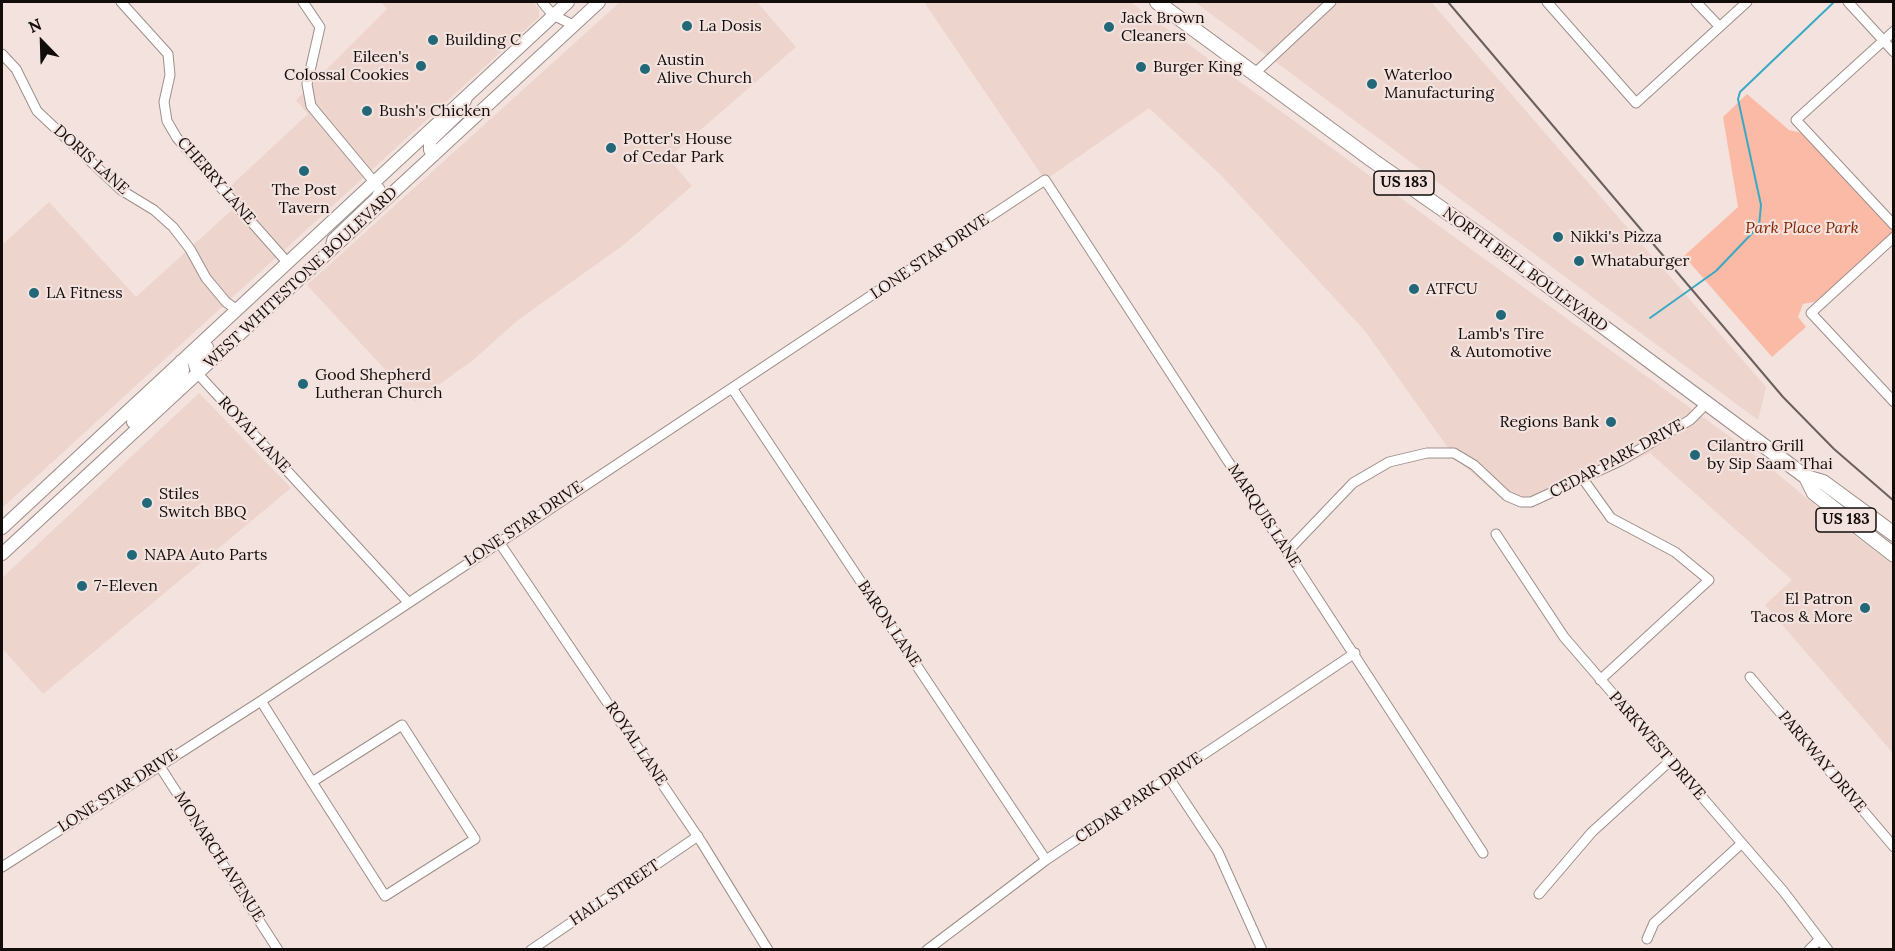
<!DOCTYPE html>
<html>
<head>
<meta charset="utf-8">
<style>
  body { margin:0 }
  #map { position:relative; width:1895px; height:951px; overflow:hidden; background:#f3e2dd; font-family:Lora,serif }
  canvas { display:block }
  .frame { position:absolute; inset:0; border:3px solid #120c0b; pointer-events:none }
  .north { position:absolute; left:12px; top:12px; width:60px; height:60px; -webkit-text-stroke:4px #f3e2dd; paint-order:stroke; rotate:337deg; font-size:16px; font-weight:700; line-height:24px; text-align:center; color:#120c0b }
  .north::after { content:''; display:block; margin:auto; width:21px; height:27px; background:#120c0b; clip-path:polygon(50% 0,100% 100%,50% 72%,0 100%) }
</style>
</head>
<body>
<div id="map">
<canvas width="1895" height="951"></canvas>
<div class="frame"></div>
<div class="north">N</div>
</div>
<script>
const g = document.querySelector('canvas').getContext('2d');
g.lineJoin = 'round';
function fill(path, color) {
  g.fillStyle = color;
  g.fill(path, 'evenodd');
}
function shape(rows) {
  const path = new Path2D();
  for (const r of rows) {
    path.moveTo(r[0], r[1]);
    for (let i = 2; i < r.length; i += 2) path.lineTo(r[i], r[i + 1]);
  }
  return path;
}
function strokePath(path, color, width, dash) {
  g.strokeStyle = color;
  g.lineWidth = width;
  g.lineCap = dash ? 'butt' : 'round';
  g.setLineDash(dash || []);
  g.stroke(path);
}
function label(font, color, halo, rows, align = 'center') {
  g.font = font + ' Lora,serif';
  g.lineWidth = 4.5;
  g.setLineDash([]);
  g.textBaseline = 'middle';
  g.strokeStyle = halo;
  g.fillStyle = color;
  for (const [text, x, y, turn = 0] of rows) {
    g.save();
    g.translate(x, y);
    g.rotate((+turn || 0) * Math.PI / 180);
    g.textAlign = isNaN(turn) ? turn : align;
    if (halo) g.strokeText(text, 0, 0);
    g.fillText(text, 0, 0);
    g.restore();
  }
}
fill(shape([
  [381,2,533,2,539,9,539,17,2,508,2,245,49,202,136,297,233,209,221,195,308,114,296,100,387,9],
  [620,2,757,2,796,47,668,158,692,186,622,246,518,320,473,360,415,402,307,285],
  [924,2,1130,2,1755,455,1811,502,1893,565,1893,753,1765,605,1792,580,1650,453,1542,503,1520,507,1500,497,1456,459,1365,331,1222,176,1149,108,1045,180],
  [1195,2,1431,2,1766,387,1758,420],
  [199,393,291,488,43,694,2,648,2,578]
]), '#edd4cd');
fill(shape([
  [1747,94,1789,130,1802,133,1892,230,1892,233,1818,301,1803,304,1798,317,1806,327,1772,357,1684,256,1738,207,1723,117]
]), '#fbbaa5');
strokePath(shape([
  [1650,318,1716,271,1759,226,1761,205,1738,99,1740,92,1833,3]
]), '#39aac4', 2);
const minor = shape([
  [121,2,168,54,170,75,164,102,167,121,177,138,287,262],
  [303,2,320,27,307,84,311,106,380,189,376,197,332,239,329,251],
  [542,2,553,15,573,25],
  [1547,2,1636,103,1747,2],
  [1696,2,1719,26],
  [1848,2,1894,52],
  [1894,31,1796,120,1894,225],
  [2,54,16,69,37,111,121,190,154,210,173,227,190,249,206,278,226,302,237,310],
  [1254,74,1331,2],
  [1894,237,1811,313,1894,402],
  [198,374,407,601],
  [732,388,1046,860],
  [1583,479,1611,518,1675,552,1709,580,1600,680],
  [1496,534,1564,637,1784,892,1828,950],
  [499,542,702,843,768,950],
  [1287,552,1353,483,1389,462,1427,453,1454,453,1474,465,1507,496,1521,502,1531,502,1620,461,1690,420,1706,404],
  [1750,677,1894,847],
  [261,701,312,782],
  [402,725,475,839,385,896,312,782,402,725],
  [159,765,278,950],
  [1169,778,1218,852,1262,950],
  [2,867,261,701,1045,180,1483,853],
  [1539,894,1592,832,1670,761],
  [1647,939,1654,923,1741,844],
  [531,950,698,836],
  [927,950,1046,860,1355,653],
  [1809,950,1819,940]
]);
const secondary = shape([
  [434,155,430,150,430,141,458,114,466,98],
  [198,374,194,362,207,347],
  [133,422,181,378,183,370,181,361],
  [2,528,568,2],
  [2,554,599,2]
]);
const primary = shape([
  [1157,2,1372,160,1481,236,1806,477,1823,482,1894,534],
  [1806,477,1814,493,1894,555]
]);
strokePath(minor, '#9e8e8a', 11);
strokePath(secondary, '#9e8e8a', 14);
strokePath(primary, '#9e8e8a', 16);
strokePath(minor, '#fff', 9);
strokePath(secondary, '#fff', 12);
strokePath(primary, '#fff', 14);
strokePath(shape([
  [1448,2,1783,397,1834,449,1894,501]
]), '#6b605e', 2);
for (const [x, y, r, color] of [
  [687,26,6,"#236878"],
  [1109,27,6,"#236878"],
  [433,40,6,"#236878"],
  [421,66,6,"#236878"],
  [1141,67,6,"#236878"],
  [645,69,6,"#236878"],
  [1372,84,6,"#236878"],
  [367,111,6,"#236878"],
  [611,148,6,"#236878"],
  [304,171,6,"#236878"],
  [1558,237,6,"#236878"],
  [1579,261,6,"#236878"],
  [1414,289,6,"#236878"],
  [34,293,6,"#236878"],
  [1501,315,6,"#236878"],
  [303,384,6,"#236878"],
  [1611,422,6,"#236878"],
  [1695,455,6,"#236878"],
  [147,503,6,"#236878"],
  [132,555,6,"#236878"],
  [82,586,6,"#236878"],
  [1865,608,6,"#236878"]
]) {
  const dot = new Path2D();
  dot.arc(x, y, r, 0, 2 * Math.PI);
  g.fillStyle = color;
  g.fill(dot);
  strokePath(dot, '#f3e2dd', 2);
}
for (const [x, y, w] of [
  [1404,183,60],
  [1846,520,60]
]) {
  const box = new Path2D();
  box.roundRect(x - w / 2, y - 12, w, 24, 4.5);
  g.fillStyle = '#f3e2dd';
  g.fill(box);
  strokePath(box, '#120c0b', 1.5);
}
label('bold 15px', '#120c0b', null, [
  ["US 183",1404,183],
  ["US 183",1846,520]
]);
label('16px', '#120c0b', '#f3e2dd', [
  ["Jack Brown",1121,18],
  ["Cleaners",1121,36],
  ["La Dosis",699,26],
  ["Building C",445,40],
  ["Eileen's",409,57,"right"],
  ["Colossal Cookies",409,75,"right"],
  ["Austin",657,60],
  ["Alive Church",657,78],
  ["Burger King",1153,67],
  ["Waterloo",1384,75],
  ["Manufacturing",1384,93],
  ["Bush's Chicken",379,111],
  ["Potter's House",623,139],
  ["of Cedar Park",623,157],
  ["The Post",304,190,"center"],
  ["Tavern",304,208,"center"],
  ["Nikki's Pizza",1570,237],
  ["Whataburger",1591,261],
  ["ATFCU",1426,289],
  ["LA Fitness",46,293],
  ["Lamb's Tire",1501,334,"center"],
  ["& Automotive",1501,352,"center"],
  ["Good Shepherd",315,375],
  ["Lutheran Church",315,393],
  ["Regions Bank",1599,422,"right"],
  ["Cilantro Grill",1707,446],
  ["by Sip Saam Thai",1707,464],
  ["Stiles",159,494],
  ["Switch BBQ",159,512],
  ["NAPA Auto Parts",144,555],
  ["7-Eleven",94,586],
  ["El Patron",1853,599,"right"],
  ["Tacos & More",1853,617,"right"]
], 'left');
label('16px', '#120c0b', '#f3e2dd', [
  ["DORIS LANE",91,160,42],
  ["CHERRY LANE",216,181,49],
  ["LONE STAR DRIVE",930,257,-34],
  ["NORTH BELL BOULEVARD",1525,270,36],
  ["WEST WHITESTONE BOULEVARD",301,278,-43],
  ["ROYAL LANE",254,435,47],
  ["CEDAR PARK DRIVE",1617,459,-28],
  ["MARQUIS LANE",1264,516,57],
  ["LONE STAR DRIVE",524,524,-34],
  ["BARON LANE",889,624,56],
  ["ROYAL LANE",636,744,56],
  ["PARKWEST DRIVE",1657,746,49],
  ["PARKWAY DRIVE",1822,762,50],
  ["LONE STAR DRIVE",118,791,-33],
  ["CEDAR PARK DRIVE",1139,798,-34],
  ["MONARCH AVENUE",219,857,57],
  ["HALL STREET",615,893,-34]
]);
label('italic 16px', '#832400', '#f3e2dd', [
  ["Park Place Park",1802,228]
]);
</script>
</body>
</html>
